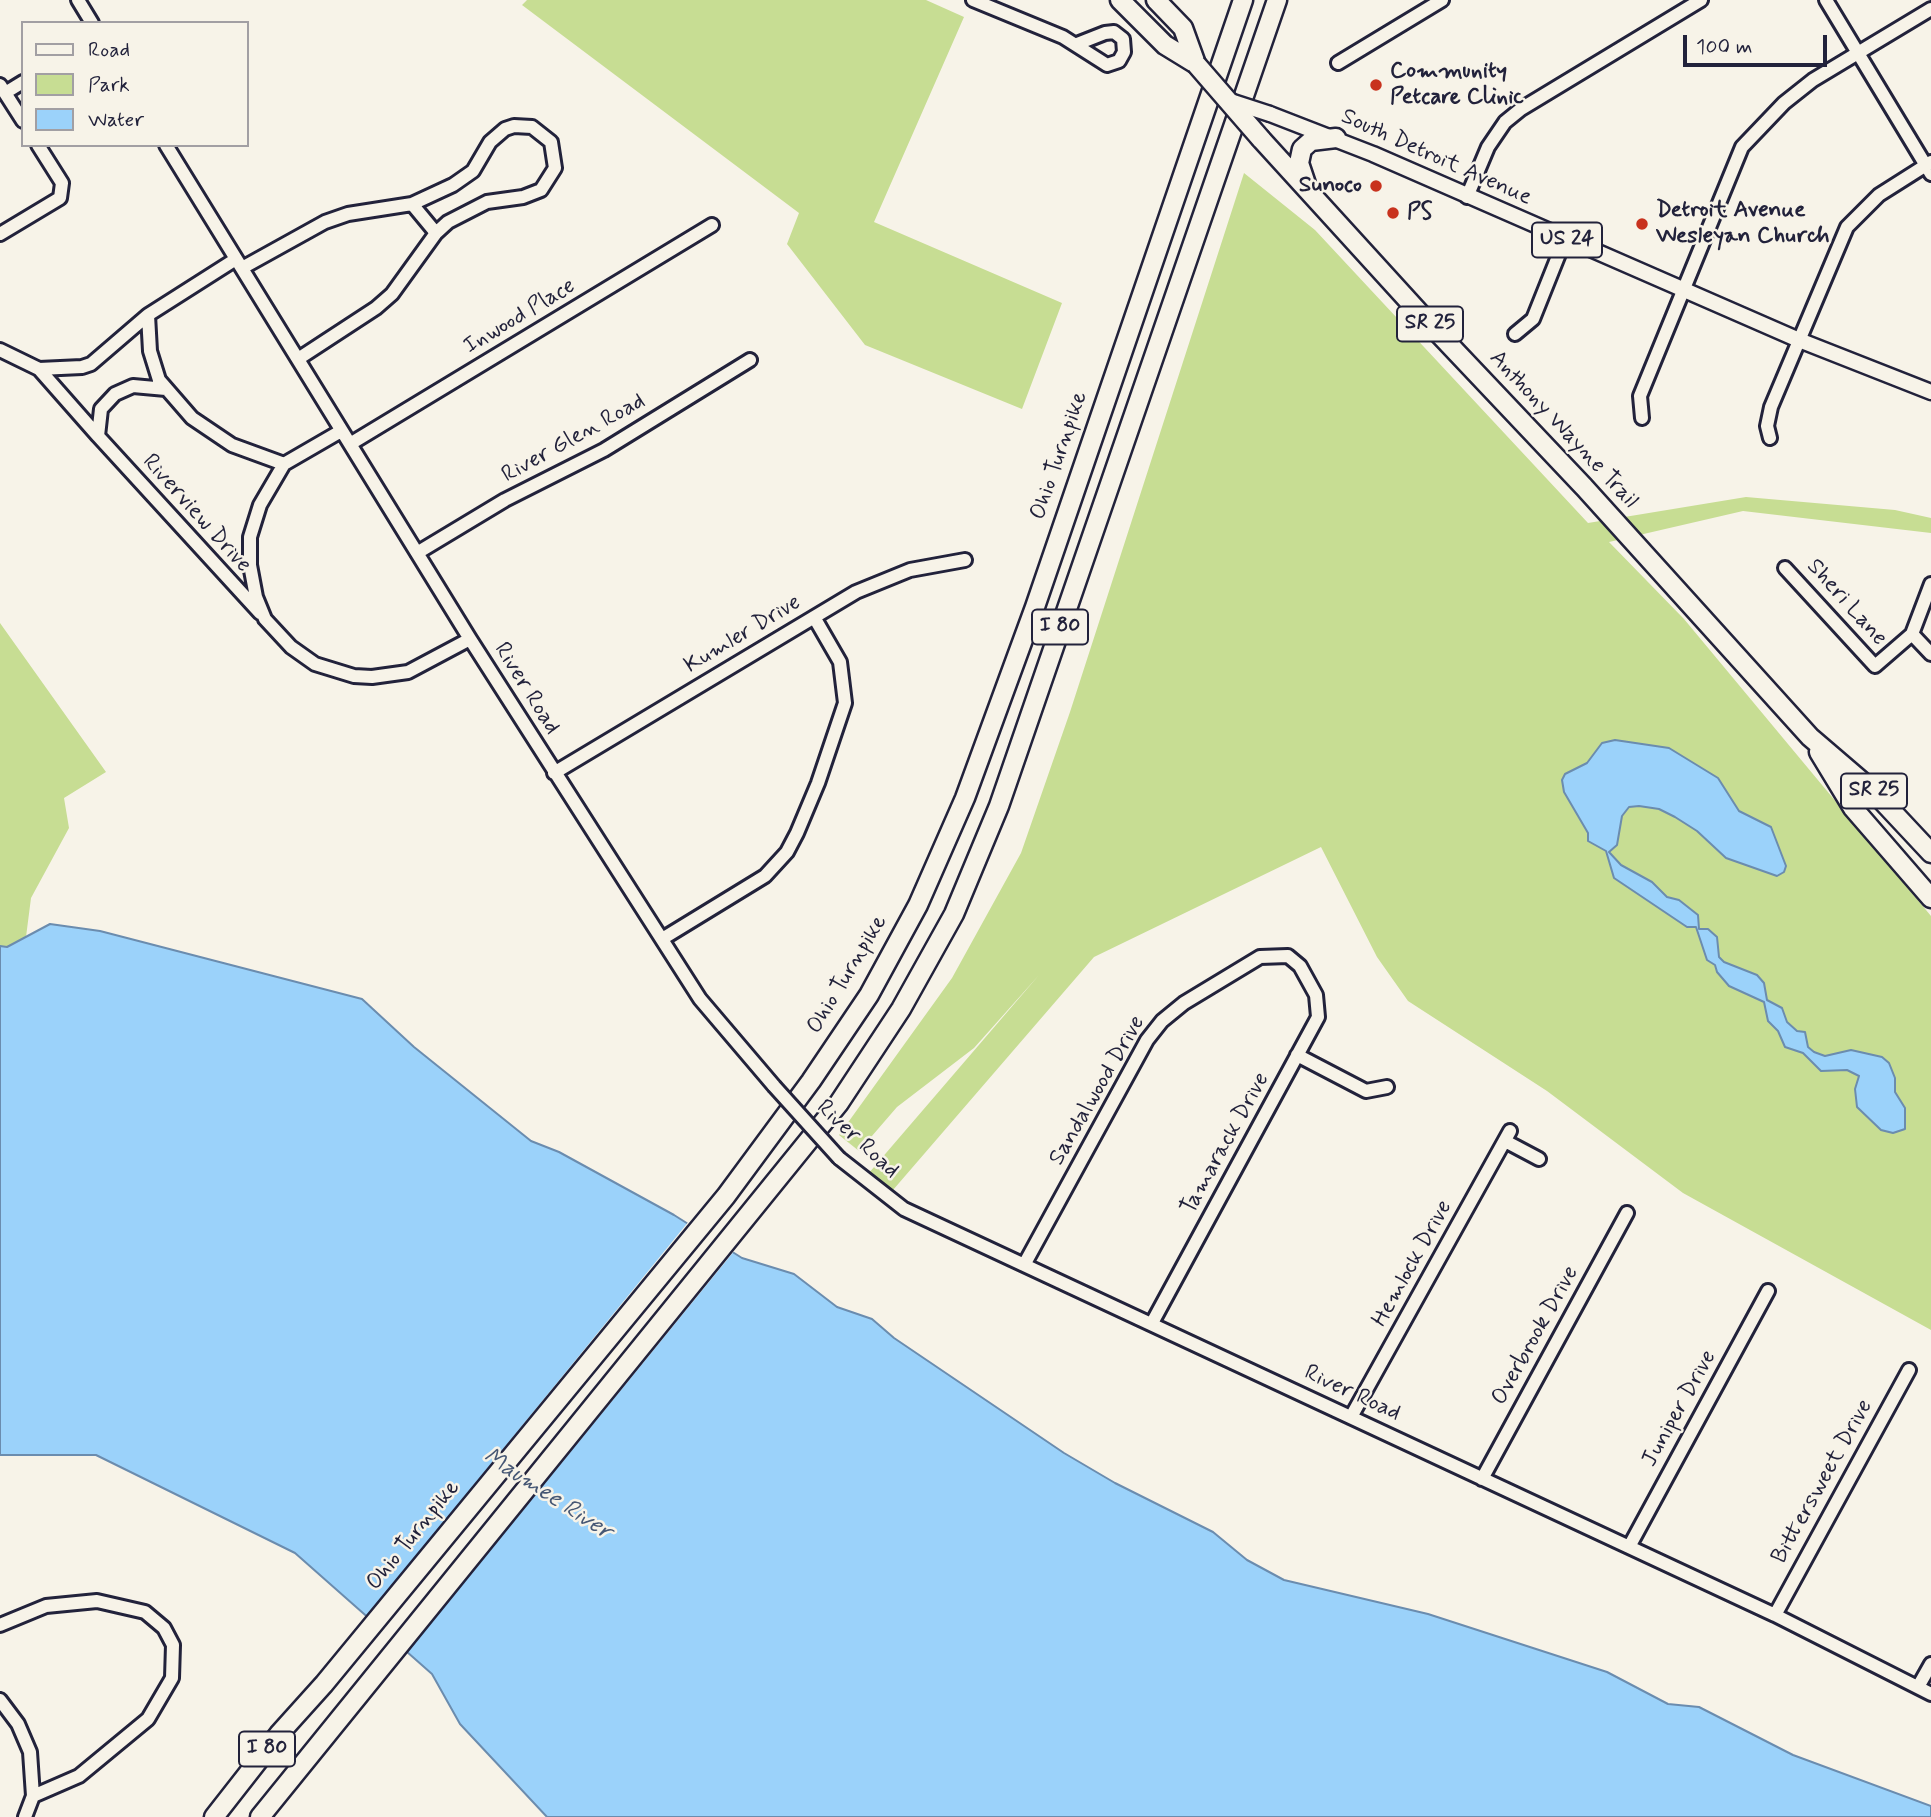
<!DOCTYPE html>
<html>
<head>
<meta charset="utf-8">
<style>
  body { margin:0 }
  #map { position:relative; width:1931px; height:1817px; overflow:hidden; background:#f7f3e8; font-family:Mynerve,sans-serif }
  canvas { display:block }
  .legend { position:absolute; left:21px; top:21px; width:228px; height:126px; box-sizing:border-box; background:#f7f3e8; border:2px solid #a29fa3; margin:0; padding:9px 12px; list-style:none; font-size:21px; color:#22223b }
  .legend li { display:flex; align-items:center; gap:14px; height:35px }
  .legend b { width:35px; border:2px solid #a29fa3 }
  .scale { position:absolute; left:1683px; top:35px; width:144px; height:32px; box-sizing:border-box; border:4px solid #22223b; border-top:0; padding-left:9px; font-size:21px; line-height:24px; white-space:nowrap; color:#22223b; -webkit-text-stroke:5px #f7f3e8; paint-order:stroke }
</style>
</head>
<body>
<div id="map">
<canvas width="1931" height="1817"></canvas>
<ul class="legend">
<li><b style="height:9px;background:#f7f3e8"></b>Road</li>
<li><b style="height:19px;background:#c7dd93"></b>Park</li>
<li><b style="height:19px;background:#9bd2fa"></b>Water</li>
</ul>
<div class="scale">100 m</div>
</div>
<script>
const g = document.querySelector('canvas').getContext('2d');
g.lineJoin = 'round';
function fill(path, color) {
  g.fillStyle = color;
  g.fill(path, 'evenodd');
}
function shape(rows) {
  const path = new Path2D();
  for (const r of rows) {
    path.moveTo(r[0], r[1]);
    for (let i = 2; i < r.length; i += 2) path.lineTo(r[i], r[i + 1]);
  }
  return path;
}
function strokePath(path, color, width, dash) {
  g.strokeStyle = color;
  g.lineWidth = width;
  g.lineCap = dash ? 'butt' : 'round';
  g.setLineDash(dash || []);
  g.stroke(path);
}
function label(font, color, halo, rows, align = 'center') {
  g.font = font + ' Mynerve,sans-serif';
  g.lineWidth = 5;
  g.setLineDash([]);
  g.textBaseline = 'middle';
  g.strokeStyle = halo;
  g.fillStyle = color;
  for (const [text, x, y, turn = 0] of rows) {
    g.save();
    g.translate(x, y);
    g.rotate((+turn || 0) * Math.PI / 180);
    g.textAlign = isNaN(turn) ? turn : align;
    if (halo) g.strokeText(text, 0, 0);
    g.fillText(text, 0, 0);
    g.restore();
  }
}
fill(shape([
  [527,0,926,0,964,17,874,222,1062,303,1022,409,865,345,787,244,799,213,522,5],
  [1244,173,1315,230,1588,523,1746,497,1895,510,1931,518,1931,533,1743,511,1609,542,1684,619,1931,916,1931,1330,1683,1193,1547,1091,1408,1001,1377,957,1321,847,1094,957,893,1190,868,1174,1039,975,974,1048,897,1107,859,1151,839,1135,952,978,1021,853,1070,712],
  [0,623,106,772,64,798,69,828,31,898,26,937,7,947,0,946]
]), '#c7dd93');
const water = shape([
  [1615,740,1669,748,1718,778,1739,811,1771,827,1786,866,1784,872,1777,876,1726,858,1697,831,1675,817,1659,809,1639,806,1629,807,1622,816,1617,845,1609,852,1621,865,1652,882,1667,897,1679,900,1698,915,1699,929,1708,929,1717,937,1719,957,1724,962,1757,975,1764,983,1767,1000,1782,1008,1787,1022,1797,1031,1805,1032,1808,1047,1814,1052,1825,1056,1851,1050,1882,1057,1889,1063,1895,1078,1895,1092,1905,1108,1905,1129,1893,1133,1881,1130,1857,1107,1855,1089,1859,1076,1847,1070,1821,1071,1803,1053,1785,1047,1778,1031,1768,1021,1764,1002,1729,986,1717,972,1715,965,1707,960,1696,927,1687,927,1614,878,1606,851,1588,841,1588,833,1564,792,1562,780,1565,774,1587,763,1602,743,1615,740],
  [50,924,100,931,362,999,414,1047,531,1141,559,1152,674,1215,742,1258,794,1274,837,1307,872,1319,894,1338,1064,1453,1115,1483,1213,1532,1247,1560,1284,1580,1428,1614,1607,1672,1668,1704,1699,1707,1793,1755,1931,1806,1931,1817,547,1817,460,1724,432,1674,295,1553,96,1455,0,1455,0,946,7,947,50,924]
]);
fill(water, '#9bd2fa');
strokePath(water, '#6b8cae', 2);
fill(shape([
  [689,1221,735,1250,406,1654,366,1617]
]), '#f7f3e8');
const minor = shape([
  [78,0,92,23],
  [973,0,1063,37,1107,65,1119,61,1124,52,1123,39,1114,32,1105,33,1077,44],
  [1826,0,1931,174],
  [1338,63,1442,0],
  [0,85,23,121],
  [5,93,23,82],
  [166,145,470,639,700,999,774,1086],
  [1467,197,1488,147,1505,122,1521,109,1701,0],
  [412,204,436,233],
  [0,234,60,198,62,183,38,145],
  [236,259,148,315,150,351,159,380,192,418,232,445,284,464],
  [242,268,325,222,348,214,412,204,453,185,473,171,490,142,505,129,514,126,532,127,551,142,555,168,541,190,523,197,487,202,448,222,436,233,392,294,376,308,298,359],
  [1515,334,1533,319,1565,239],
  [0,350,39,369,98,436],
  [39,369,82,367,91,364,148,315],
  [166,389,133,386,115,394,101,409,98,436,260,613],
  [1642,418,1640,396,1742,147,1784,103,1813,80,1931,9],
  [341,431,284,464,260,505,250,537,250,565,256,597,265,619,291,647,315,664,354,676,372,677,408,672,470,639],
  [1770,438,1767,426,1771,407,1847,227,1879,195,1931,162],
  [350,444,712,225],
  [417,553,505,500,604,450,750,360],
  [1785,568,1875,666,1912,634,1931,584],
  [1912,634,1931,654],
  [554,773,856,592,910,570,965,560],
  [662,939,765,876,787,852,797,833,818,783,845,703,840,662,814,617],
  [1297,1055,1366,1091,1387,1087],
  [1505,1141,1539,1159],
  [839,1158,904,1209,1775,1615,1931,1694],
  [1024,1265,1147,1040,1162,1021,1184,1003,1260,957,1288,956,1300,966,1316,995,1318,1017,1152,1323],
  [1351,1417,1510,1131],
  [1482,1479,1627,1213],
  [1629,1547,1768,1291],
  [1775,1615,1909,1370],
  [0,1625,46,1606,97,1601,145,1612,164,1628,173,1645,172,1678,148,1719,79,1776,33,1796],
  [1918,1687,1931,1664],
  [0,1700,18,1724,30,1752,33,1796,25,1817]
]);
const major = shape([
  [1270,114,1373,154,1799,340,1931,392]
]);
const highway = shape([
  [1120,0,1165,45,1196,64],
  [1156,0,1183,28,1196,64],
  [1261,139,1425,319,1584,487,1810,737,1873,791,1931,853],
  [1306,184,1299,163,1302,149,1311,141,1336,138],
  [1819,752,1853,808,1931,898],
  [214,1817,279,1734,324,1684,726,1196,811,1081,869,995,918,905,965,798,1035,607,1243,0],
  [260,1817,839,1103,901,1009,954,914,999,806,1277,0]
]);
strokePath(minor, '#22223b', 18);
strokePath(major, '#22223b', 19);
strokePath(highway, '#22223b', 23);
strokePath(minor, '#f7f3e8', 12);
strokePath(major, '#f7f3e8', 14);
strokePath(highway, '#f7f3e8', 18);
const minorBridge = shape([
  [774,1086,839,1158]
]);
const majorBridge = shape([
  [1230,101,1270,114]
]);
const highwayBridge = shape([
  [1196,64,1261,139]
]);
strokePath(minorBridge, '#22223b', 18, []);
strokePath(majorBridge, '#22223b', 19, []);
strokePath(highwayBridge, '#22223b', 23, []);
strokePath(minorBridge, '#f7f3e8', 12);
strokePath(majorBridge, '#f7f3e8', 14);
strokePath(highwayBridge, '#f7f3e8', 18);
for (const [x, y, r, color] of [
  [1376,85,7,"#c8321e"],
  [1376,186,7,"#c8321e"],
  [1393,213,7,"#c8321e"],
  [1642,224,7,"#c8321e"]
]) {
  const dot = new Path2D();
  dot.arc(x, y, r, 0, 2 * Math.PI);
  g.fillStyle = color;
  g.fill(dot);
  strokePath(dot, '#f7f3e8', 2.5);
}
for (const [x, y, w] of [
  [1567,240,70],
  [1430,324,66],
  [1060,627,56],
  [1874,791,66],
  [267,1749,56]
]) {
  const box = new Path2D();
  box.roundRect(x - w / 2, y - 17.5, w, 35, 5);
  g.fillStyle = '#f7f3e8';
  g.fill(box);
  strokePath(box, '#22223b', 2);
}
label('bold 21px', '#22223b', null, [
  ["US 24",1567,240],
  ["SR 25",1430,324],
  ["I 80",1060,627],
  ["SR 25",1874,791],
  ["I 80",267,1749]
]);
label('bold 23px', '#22223b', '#f7f3e8', [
  ["Community",1390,72],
  ["Petcare Clinic",1390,98],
  ["Sunoco",1362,186,"right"],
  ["Detroit Avenue",1656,211],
  ["Wesleyan Church",1656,237],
  ["PS",1407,213]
], 'left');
label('23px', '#22223b', '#f7f3e8', [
  ["South Detroit Avenue",1436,158,24],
  ["Inwood Place",520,317,-31],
  ["Anthony Wayne Trail",1563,430,47],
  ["River Glen Road",574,439,-29],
  ["Ohio Turnpike",1060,456,-71],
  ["Riverview Drive",196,514,48],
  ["Sheri Lane",1846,603,48],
  ["Kumler Drive",743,635,-31],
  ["River Road",526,689,58],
  ["Ohio Turnpike",848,975,-59],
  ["Sandalwood Drive",1098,1091,-60],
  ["River Road",857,1140,43],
  ["Tamarack Drive",1226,1144,-61],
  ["Hemlock Drive",1413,1264,-61],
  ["Overbrook Drive",1536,1336,-61],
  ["River Road",1352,1394,25],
  ["Juniper Drive",1680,1409,-61],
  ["Bittersweet Drive",1823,1482,-61],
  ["Ohio Turnpike",414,1536,-51]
]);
label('italic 24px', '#465774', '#f7f3e8', [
  ["Maumee River",547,1495,33]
]);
</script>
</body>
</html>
